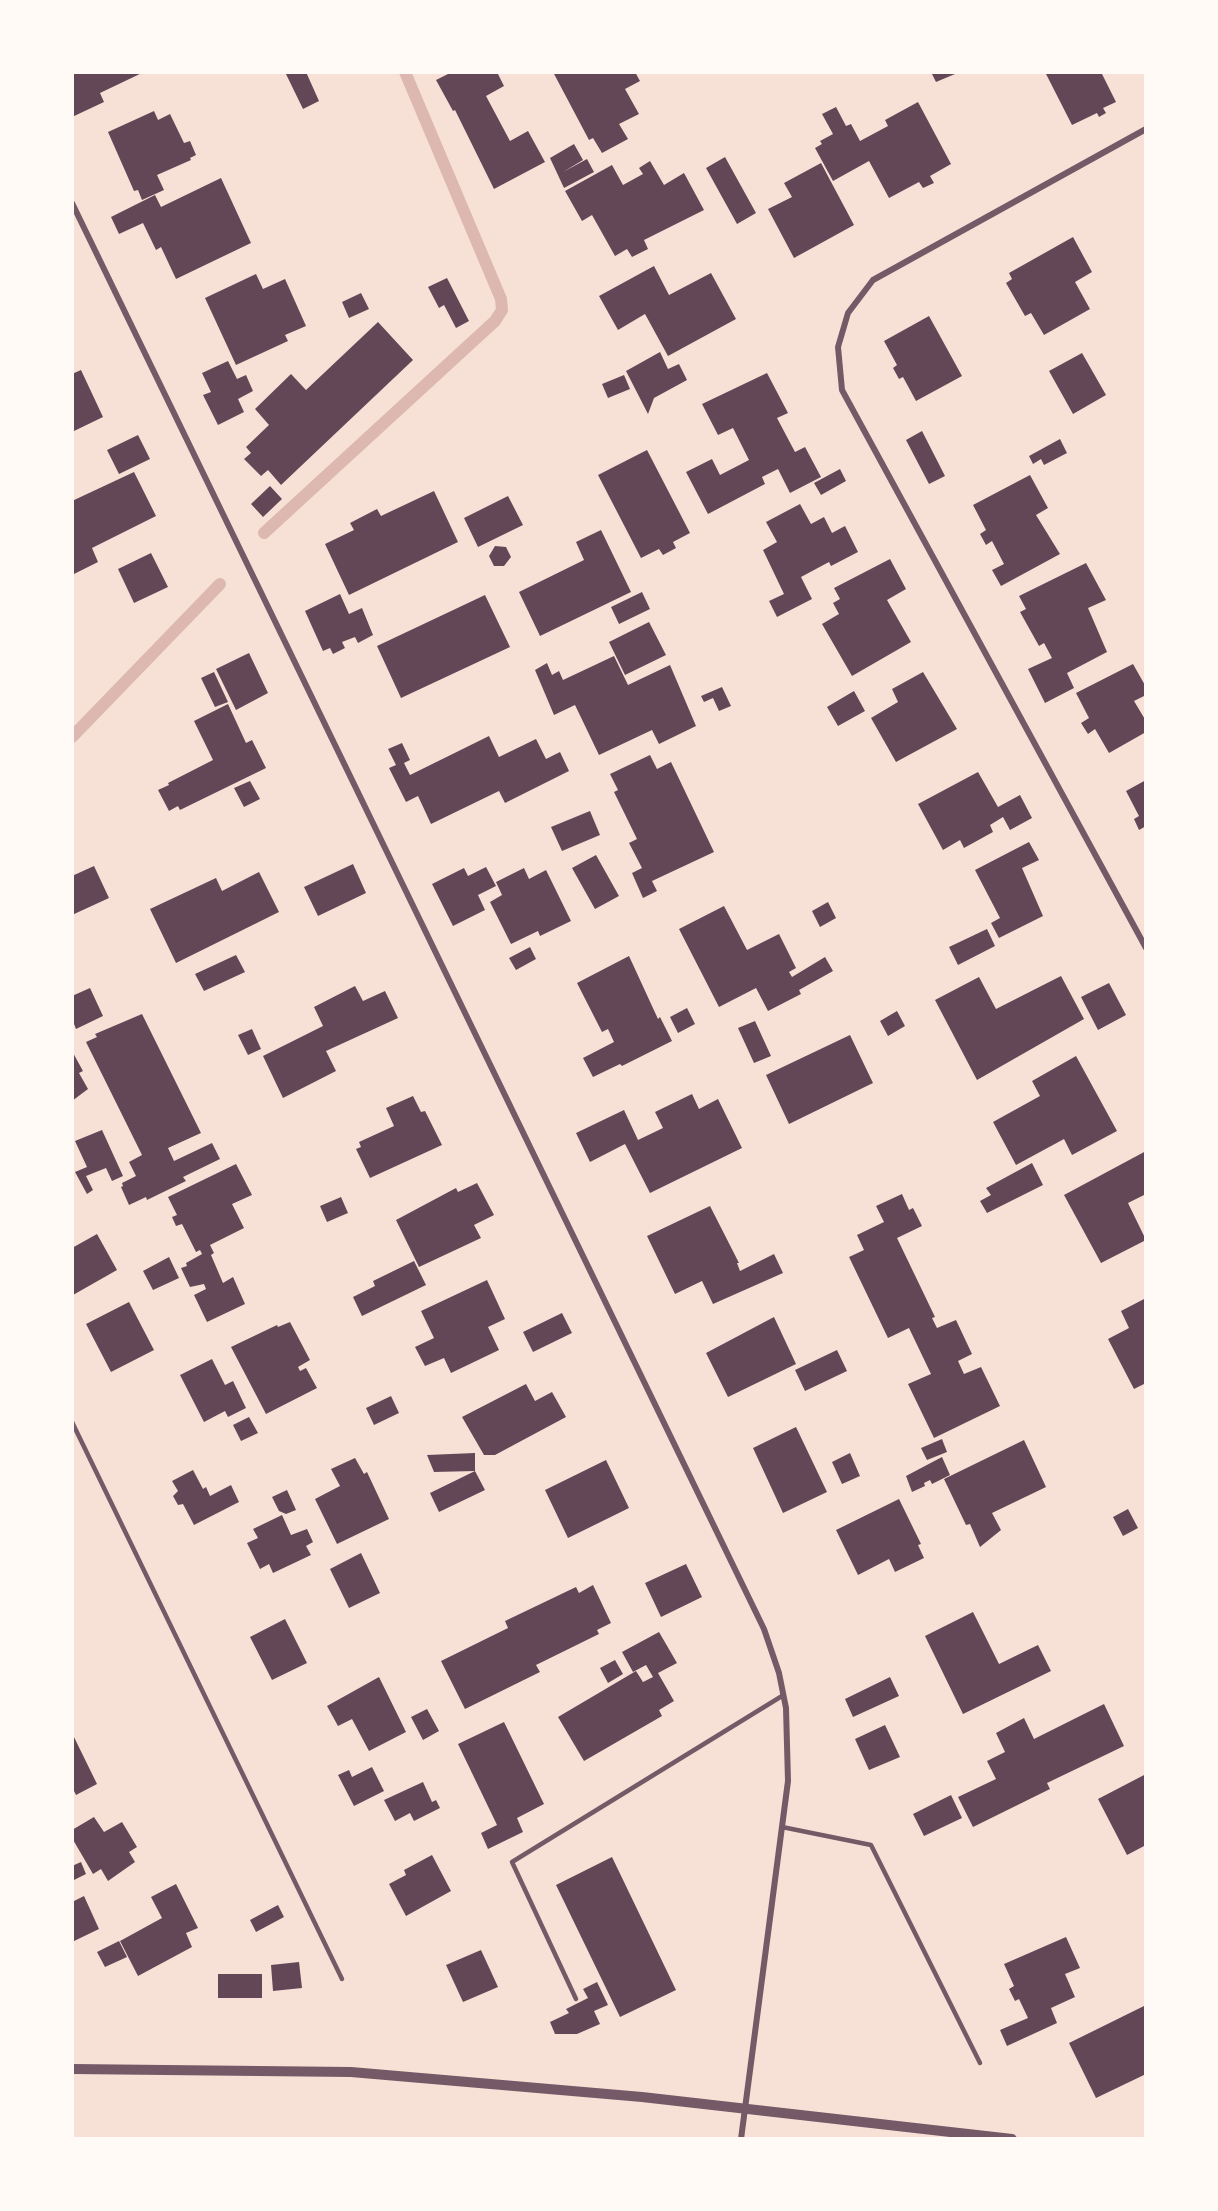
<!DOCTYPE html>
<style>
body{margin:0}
#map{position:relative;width:1218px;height:2211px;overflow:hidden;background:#f7e1d7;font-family:"Varela Round",sans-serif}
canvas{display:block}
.frame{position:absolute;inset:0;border:74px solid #fffaf5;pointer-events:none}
</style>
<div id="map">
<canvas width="1218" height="2211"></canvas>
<div class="frame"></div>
</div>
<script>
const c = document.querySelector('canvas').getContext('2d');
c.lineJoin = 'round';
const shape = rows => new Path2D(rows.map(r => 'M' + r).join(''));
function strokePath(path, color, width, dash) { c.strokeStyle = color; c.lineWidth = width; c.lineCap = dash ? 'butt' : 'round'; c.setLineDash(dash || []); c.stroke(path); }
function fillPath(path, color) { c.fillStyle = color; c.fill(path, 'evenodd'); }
strokePath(shape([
 [264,533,495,321,502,310,501,299,405,72],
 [72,737,220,584]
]), '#dcb8b0', 12);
fillPath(shape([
 [72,72,144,72,100,93,104,102,72,117],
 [285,72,306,72,319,101,303,109],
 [452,72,497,72,504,86,486,96,510,141,528,131,545,162,494,189,455,110,453,111,436,80],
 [553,72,635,72,640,81,625,89,639,114,619,124,628,139,602,153,593,138,589,140],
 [931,72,954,72,955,74,936,82],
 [1045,72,1101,72,1116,102,1103,108,1106,113,1099,117,1097,113,1072,125],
 [918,102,951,164,930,176,934,183,923,188,919,182,889,198,869,161,833,181,815,148,822,144,820,141,833,134,822,114,836,107,846,126,851,124,860,141,888,126,885,120],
 [154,111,158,120,170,114,184,143,190,141,196,155,190,158,191,160,157,175,164,190,142,200,138,190,134,191,108,132],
 [574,144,583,160,563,172,587,159,594,172,564,188,550,158],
 [725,157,756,213,737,224,706,168],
 [650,161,664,185,684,173,704,210,644,240,648,249,632,257,627,249,615,256,592,215,582,221,565,191,612,165,623,185,643,174,639,168],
 [821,163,854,225,794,258,768,209,792,197,784,183],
 [221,178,251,243,176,279,161,247,156,250,143,223,119,234,111,217,155,195,161,207],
 [1073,237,1092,272,1075,282,1090,309,1044,335,1031,313,1025,316,1006,283,1012,279,1009,273],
 [654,266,669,295,711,273,736,319,668,356,645,314,618,330,599,296],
 [256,274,263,289,285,279,306,326,285,335,288,341,236,365,205,298],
 [447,278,469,321,456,328,444,305,439,308,428,287],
 [361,293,369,309,349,318,342,302],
 [929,316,962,376,916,401,903,377,899,379,893,368,897,365,884,341],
 [378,322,413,360,281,485,268,470,261,476,244,459,251,453,246,447,269,425,255,409,291,374,306,390],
 [660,352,668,369,679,364,687,380,654,398,648,414,626,371],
 [1082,353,1106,395,1073,414,1049,371],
 [228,361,237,379,246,375,253,391,238,399,244,412,218,425,203,395,211,392,202,373],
 [81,370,103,417,72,432,72,374],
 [767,373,788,413,777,418,795,452,805,447,821,477,790,493,778,469,762,477,765,484,708,514,686,472,712,459,720,475,749,460,733,428,718,435,702,404],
 [624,375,630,389,608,398,602,384],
 [922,431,945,476,929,484,906,440],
 [138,435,150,459,119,474,107,450],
 [1060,439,1067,453,1044,465,1041,459,1033,464,1029,456],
 [647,450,690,533,673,542,676,548,663,555,659,549,641,558,598,475],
 [840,469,846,481,821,495,814,483],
 [134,472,156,516,92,548,98,562,72,575,72,501],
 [1030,475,1048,508,1036,515,1060,554,1001,586,992,570,1004,564,992,541,986,545,980,534,986,530,973,505],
 [270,486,282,499,263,517,251,504],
 [434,491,458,542,349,595,325,544,354,530,350,523,377,509,381,516],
 [508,496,523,525,478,547,464,518],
 [800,504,811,524,824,517,832,533,845,526,858,552,831,566,829,562,801,577,812,599,777,617,769,601,784,594,763,550,777,542,766,522],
 [601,530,631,592,540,636,519,592,584,560,576,542],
 [495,546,506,547,511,557,504,566,494,566,489,556],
 [151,553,168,587,134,603,118,569],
 [890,559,906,589,887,600,911,642,852,676,822,624,839,614,833,603,840,599,834,588],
 [1086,563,1106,600,1088,608,1107,652,1067,673,1074,688,1045,703,1028,669,1052,658,1044,643,1039,646,1020,612,1026,609,1019,596],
 [642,592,650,609,619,624,611,607],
 [340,594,349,614,362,608,373,635,358,643,355,637,342,642,345,648,333,654,330,648,323,651,305,611],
 [485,595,510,647,401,698,377,646],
 [649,622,666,655,625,675,609,642],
 [249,653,268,693,236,710,216,669],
 [614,656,628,685,670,665,696,726,659,744,652,730,599,755,575,705,554,715,535,670,547,663,552,675,559,671,563,680],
 [1133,664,1146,687,1146,695,1134,701,1146,721,1146,732,1109,753,1095,729,1088,734,1081,723,1089,718,1076,693],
 [214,672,228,702,215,707,201,678],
 [923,672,957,729,896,762,871,718,898,702,892,689],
 [722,687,731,706,719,711,713,698,704,702,701,696],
 [854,691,865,711,838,726,827,707],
 [228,704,246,743,252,740,266,768,180,810,178,806,169,811,158,790,169,785,168,783,213,760,194,721],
 [489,736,499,757,536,739,546,759,560,752,569,771,505,803,499,791,431,824,418,796,406,802,389,768,396,765,388,749,402,743,410,760,404,763,410,775],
 [650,755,657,769,671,762,714,852,652,881,657,891,643,898,632,873,642,868,629,843,637,839,614,792,618,790,610,774],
 [978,772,998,807,1020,795,1032,818,1010,830,1003,817,990,825,993,832,964,848,960,840,943,850,918,804],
 [1146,780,1146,826,1139,830,1134,819,1139,816,1126,791],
 [250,781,260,799,244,807,234,788],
 [590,811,600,835,562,851,551,827],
 [1029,842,1039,860,1022,868,1043,916,999,938,991,923,1000,918,975,870],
 [596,855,619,896,595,909,572,868],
 [353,864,366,893,318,916,304,887],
 [94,866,109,898,72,915,72,876],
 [486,867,496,886,478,895,485,910,453,926,432,884,464,868,468,876],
 [524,868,529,879,546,870,571,921,540,936,538,931,511,944,490,902,502,895,496,882],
 [259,872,279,912,176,963,150,909,216,878,222,891],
 [828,902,836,918,820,927,812,911],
 [724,906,747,950,779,934,796,968,789,972,792,977,825,957,833,971,799,990,801,994,768,1011,756,988,719,1007,679,929],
 [987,929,995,946,958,965,949,947],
 [530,947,536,959,516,970,509,958],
 [236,955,245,972,204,991,195,974],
 [629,956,658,1019,660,1017,672,1041,622,1066,620,1064,593,1077,583,1058,614,1042,608,1029,602,1032,577,983],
 [1061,976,1084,1019,977,1080,935,1000,979,977,996,1009],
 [1109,983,1126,1015,1098,1030,1081,997],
 [355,986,363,1001,385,991,398,1018,326,1051,336,1071,283,1098,263,1056,323,1026,314,1007],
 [90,988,103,1016,76,1029,72,1019,72,996],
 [687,1008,695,1024,678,1033,670,1017],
 [897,1011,905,1026,888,1036,880,1021],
 [142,1014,201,1133,168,1148,174,1161,212,1143,220,1159,183,1177,186,1181,147,1200,146,1197,129,1205,121,1187,123,1186,122,1183,136,1176,129,1162,142,1155,86,1042,97,1037,95,1034],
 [755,1021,771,1056,754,1063,738,1028],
 [252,1029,261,1049,248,1055,238,1035],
 [850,1035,873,1083,789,1124,766,1075],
 [72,1051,83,1071,79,1073,88,1089,72,1101],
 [1076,1056,1117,1131,1072,1155,1064,1139,1016,1165,993,1122,1040,1096,1032,1081],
 [692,1094,699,1109,718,1099,742,1148,650,1193,625,1144,590,1162,576,1133,624,1110,638,1140,663,1128,655,1112],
 [413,1096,421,1112,425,1111,442,1145,370,1178,356,1149,361,1147,359,1142,394,1126,386,1108],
 [102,1130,123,1176,112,1181,106,1168,86,1176,93,1190,87,1194,75,1172,87,1167,75,1141],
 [1146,1151,1146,1194,1128,1203,1146,1240,1101,1263,1064,1195],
 [1032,1163,1043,1185,987,1213,980,1201,991,1195,986,1188],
 [236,1164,252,1195,232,1204,244,1228,210,1245,214,1253,211,1255,223,1283,233,1277,245,1304,207,1322,194,1295,206,1289,204,1284,190,1287,181,1268,187,1266,186,1263,202,1254,200,1250,196,1252,182,1224,176,1226,172,1217,177,1215,168,1197],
 [477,1183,494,1215,474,1225,481,1238,419,1267,396,1220,456,1188,458,1192],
 [902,1194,909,1210,913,1208,922,1226,897,1238,935,1317,932,1318,937,1328,956,1320,972,1354,958,1361,964,1374,981,1367,1000,1406,934,1438,908,1384,931,1374,909,1328,888,1338,849,1257,864,1250,857,1235,884,1222,876,1206],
 [341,1197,348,1213,327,1222,320,1206],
 [710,1206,739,1263,737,1263,740,1271,774,1254,783,1273,713,1304,702,1281,675,1294,647,1236],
 [97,1234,117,1270,73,1295,72,1248],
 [169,1257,179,1278,153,1290,143,1271],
 [414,1261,426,1285,362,1316,353,1297,375,1286,373,1281],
 [487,1280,505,1319,488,1327,499,1350,451,1373,444,1358,425,1366,415,1347,434,1338,421,1311],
 [1146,1298,1146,1383,1134,1389,1108,1339,1129,1328,1121,1311],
 [129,1302,154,1350,111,1372,86,1324],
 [562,1313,572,1333,533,1352,523,1332],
 [774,1317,796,1364,728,1397,706,1353],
 [290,1322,310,1360,298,1367,300,1371,306,1368,317,1388,266,1414,231,1347,277,1325,278,1327],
 [837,1350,847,1371,805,1391,795,1370],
 [212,1359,225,1385,233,1381,246,1408,228,1417,225,1411,204,1422,180,1375],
 [526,1384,535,1401,552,1392,566,1417,495,1455,484,1455,462,1417],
 [391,1396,399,1413,374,1425,366,1408],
 [249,1417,258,1433,241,1441,233,1425],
 [796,1427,827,1492,783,1513,753,1448],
 [942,1439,947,1452,927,1460,921,1448],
 [1024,1440,1046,1487,992,1513,1001,1530,980,1547,970,1524,966,1525,944,1479],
 [475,1453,475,1471,434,1472,427,1455],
 [850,1453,860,1476,842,1484,832,1462],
 [942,1457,950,1475,932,1484,930,1480,924,1483,925,1486,912,1492,906,1476],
 [355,1458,364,1474,367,1472,389,1519,337,1544,315,1499,340,1486,331,1469],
 [606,1460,629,1508,568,1538,545,1490],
 [193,1470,203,1489,206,1487,210,1496,231,1485,239,1502,194,1525,183,1504,178,1505,173,1496,178,1491,172,1481],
 [475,1471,485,1490,439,1512,430,1493],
 [287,1490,296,1510,286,1514,279,1511,272,1497],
 [899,1499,921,1544,918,1545,924,1558,895,1572,889,1559,858,1575,836,1530],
 [1128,1509,1138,1528,1123,1536,1113,1517],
 [282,1515,291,1535,307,1529,313,1542,306,1546,311,1555,273,1573,269,1564,260,1569,247,1543,258,1538,253,1529],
 [361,1553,380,1593,349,1608,330,1569],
 [686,1564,702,1597,661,1617,645,1583],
 [593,1585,611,1623,597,1630,599,1634,536,1665,540,1672,465,1709,441,1661,508,1628,505,1621,576,1587,579,1593],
 [973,1612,999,1664,1038,1645,1051,1671,963,1714,925,1636],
 [285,1619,307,1663,272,1680,250,1637],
 [659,1632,677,1663,658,1673,674,1701,659,1710,662,1716,584,1761,558,1717,636,1671,643,1682,653,1677,646,1665,633,1672,622,1652],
 [615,1660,623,1674,608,1683,600,1668],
 [379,1677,406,1732,369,1751,352,1719,338,1726,327,1706],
 [890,1677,899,1696,853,1717,845,1699],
 [1104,1704,1124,1746,1047,1783,1050,1789,973,1827,958,1797,996,1779,987,1761,1005,1752,996,1733,1024,1718,1034,1739],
 [427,1709,439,1731,423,1740,411,1717],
 [504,1722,544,1804,517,1818,523,1832,488,1849,481,1833,497,1825,458,1744],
 [885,1725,900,1757,869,1770,855,1739],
 [72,1733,97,1784,76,1795,74,1791,72,1792],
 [372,1767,384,1791,354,1806,338,1775,349,1770,352,1777],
 [1146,1774,1146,1845,1127,1855,1098,1799],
 [423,1782,432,1802,436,1800,440,1808,414,1821,410,1813,395,1821,384,1800],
 [951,1795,962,1818,924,1836,913,1814],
 [94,1817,104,1832,122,1822,137,1847,129,1852,135,1862,108,1881,101,1869,93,1874,72,1838,72,1830],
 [432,1855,451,1891,406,1916,389,1884,406,1875,404,1870],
 [612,1857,676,1990,620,2017,556,1885],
 [81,1862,86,1874,72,1881,72,1866],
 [176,1884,198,1928,186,1933,192,1947,138,1976,120,1941,162,1918,151,1897],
 [84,1896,99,1929,72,1942,72,1902],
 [278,1905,284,1917,256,1932,250,1920],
 [1066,1937,1080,1968,1065,1974,1075,1997,1051,2008,1057,2023,1007,2046,1000,2030,1028,2018,1019,1999,1015,2001,1009,1989,1014,1986,1004,1964],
 [119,1941,127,1957,105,1967,97,1952],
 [481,1950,498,1987,463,2002,446,1965],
 [299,1962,302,1988,273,1991,271,1965],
 [218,1974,262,1974,262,1998,218,1998],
 [597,1982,608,2005,594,2011,600,2024,577,2034,555,2034,550,2022,569,2013,566,2009,588,1998,583,1989],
 [1146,2005,1146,2074,1096,2098,1069,2043]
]), '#644757');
strokePath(shape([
 [72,1422,342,1979],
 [782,1827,871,1845,980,2063],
 [576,1999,512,1862,782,1696]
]), '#755966', 4.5);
strokePath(shape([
 [1146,129,873,280,848,313,838,347,842,390,1146,948],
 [72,203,764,1629,779,1673,786,1708,788,1781,741,2139]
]), '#755966', 6);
strokePath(shape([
 [72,2069,351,2072,642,2097,1012,2139]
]), '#755966', 10);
</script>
